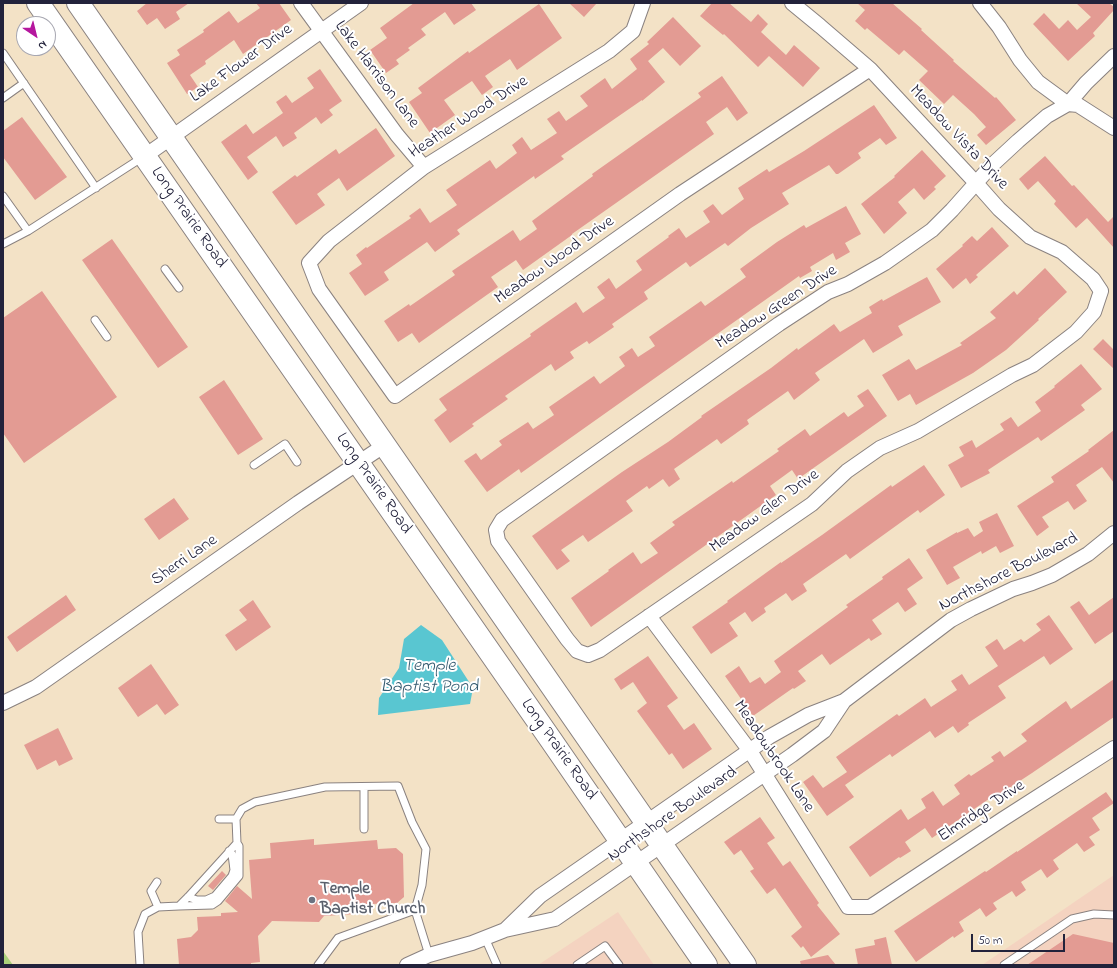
<!DOCTYPE html>
<style>
body{margin:0}
#map{position:relative;width:1117px;height:968px;overflow:hidden;background:#f3e2c6;font-family:"Indie Flower",sans-serif}
canvas{display:block}
.frame{position:absolute;inset:0;border:4px solid #22223b;pointer-events:none}
.north{position:absolute;left:16px;top:16px;width:40px;height:40px;box-sizing:border-box;background:#fff;border:1px solid #a7a7b1;border-radius:50%;rotate:145deg;font-size:11px;font-weight:700;line-height:16px;text-align:center;color:#22223b}
.north::after{content:'';display:block;margin:auto;width:14px;height:18px;background:#b5179e;clip-path:polygon(50% 0,100% 100%,50% 72%,0 100%)}
.scale{position:absolute;left:971px;top:934px;width:94px;height:18px;box-sizing:border-box;border:2px solid #22223b;border-top:0;padding-left:5px;font-size:12px;line-height:14px;white-space:nowrap;color:#22223b;-webkit-text-stroke:3px #fff;paint-order:stroke}
</style>
<div id="map">
<canvas width="1117" height="968"></canvas>
<div class="frame"></div>
<div class="north">N</div>
<div class="scale">50 m</div>
</div>
<script>
const c = document.querySelector('canvas').getContext('2d');
c.lineJoin = 'round';
function fillPath(path, color) { c.fillStyle = color; c.fill(path, 'evenodd'); }
const shape = rows => new Path2D(rows.map(r => 'M' + r).join(''));
function strokePath(path, color, width, dash) { c.strokeStyle = color; c.lineWidth = width; c.lineCap = dash ? 'butt' : 'round'; c.setLineDash(dash || []); c.stroke(path); }
function drawText(font, color, halo, rows, align = 'center') {
  c.font = font + ' "Indie Flower",sans-serif'; c.lineWidth = 4; c.setLineDash([]); c.textBaseline = 'middle'; c.strokeStyle = halo; c.fillStyle = color; for (const [text, x, y, turn = 0] of rows) {
    c.save(); c.translate(x, y); c.rotate((+turn || 0) * Math.PI / 180); c.textAlign = isNaN(turn) ? turn : align; if (halo) c.strokeText(text, 0, 0); c.fillText(text, 0, 0); c.restore();
  }
}
fillPath(shape([
 [1114,875,1114,965,982,965],
 [618,912,654,965,538,965]
]), '#f4d3c0');
fillPath(shape([
 [3,951,13,965,3,965]
]), '#abd17b');
fillPath(shape([
 [421,625,442,640,473,688,470,704,378,715,379,698,399,668,404,639]
]), '#59c6d1');
fillPath(shape([
 [147,3,189,3,176,12,180,19,165,29,157,18,147,25,137,11],
 [256,3,279,3,291,20,243,54,234,40,205,61,206,64,190,75,198,87,187,94,167,63,180,55,177,50,204,32,203,30,229,11,238,23,260,8],
 [414,3,471,3,476,10,454,25,445,12,421,29,426,35,408,48,410,50,396,60,399,64,386,73,370,50,387,38,380,28],
 [569,3,597,3,584,17],
 [712,3,729,3,751,22,758,14,768,24,761,32,786,55,794,45,820,68,803,87,769,56,758,67,724,34,723,35,700,16],
 [857,3,892,3,922,29,921,30,954,60,953,61,995,98,996,97,1016,120,986,145,977,135,986,127,974,114,953,95,944,104,919,80,928,71,904,50,899,55,867,28,865,30,855,21,865,10],
 [1076,3,1109,3,1114,7,1114,10,1093,33,1095,36,1068,61,1033,24,1044,13,1059,29,1068,20,1077,30,1091,17],
 [539,4,562,38,517,70,510,59,485,76,493,87,482,95,472,81,444,100,455,115,430,133,409,102,422,93,418,88,468,51,469,53],
 [673,17,701,46,680,66,663,48,648,61,665,82,642,101,642,100,561,156,564,159,535,179,534,176,457,230,460,234,435,252,427,242,384,272,389,280,365,296,349,273,362,264,356,255,366,247,367,248,411,218,409,216,420,208,430,223,457,205,446,190,490,160,496,169,517,153,512,145,522,137,531,150,557,133,547,119,559,111,566,121,588,106,580,96,605,78,612,89,637,69,630,59,649,44,647,42],
 [320,69,342,101,329,110,333,115,321,124,316,117,294,133,297,138,283,147,276,136,247,157,258,172,248,180,221,142,246,124,253,134,283,113,276,102,286,95,292,103,314,88,307,78],
 [722,76,748,113,737,121,727,107,706,122,714,134,572,234,572,235,523,270,516,260,491,277,498,287,419,343,412,333,398,342,384,321,409,304,410,306,455,275,452,271,513,230,520,241,537,229,532,221,593,176,592,174,701,97,698,93],
 [874,105,897,138,886,145,880,138,858,153,861,158,838,174,836,174,829,165,782,193,789,204,751,228,728,246,725,243,690,267,686,262,644,292,648,299,612,324,614,327,589,344,587,341,570,352,574,358,555,371,551,364,505,396,508,399,472,424,474,426,450,443,434,420,447,410,439,399,531,336,530,334,576,302,583,313,605,298,597,287,609,278,616,289,642,270,636,261,669,237,668,236,679,228,686,238,710,222,703,211,713,204,722,215,744,199,738,188,767,169,769,172,804,151],
 [22,117,67,177,35,200,3,157,3,131],
 [376,128,395,156,347,191,339,178,317,194,325,205,296,225,272,192,295,175,297,177,336,149,339,154],
 [922,150,946,176,934,187,936,189,924,200,914,188,898,202,907,213,884,234,861,204,895,177,894,176],
 [1045,156,1072,186,1074,185,1108,222,1114,216,1114,248,1087,218,1076,228,1054,204,1056,201,1038,181,1028,190,1019,179],
 [846,206,861,234,845,243,850,252,836,260,833,253,810,267,812,271,800,278,799,276,521,473,519,469,487,492,464,461,476,453,481,460,502,445,499,441,528,422,533,429,554,415,549,407,594,376,600,384,625,366,619,357,632,348,638,357,655,346,649,337,701,301,705,306,746,277,740,269,777,242,804,225,806,228],
 [992,227,1009,246,976,275,978,277,970,284,966,278,953,289,936,269,963,246,962,245,972,236,977,241],
 [112,239,188,347,158,368,82,260],
 [1045,268,1067,292,1038,319,1039,320,1006,350,973,373,916,405,910,394,898,401,882,375,909,359,916,370,962,345,960,343,996,318,990,312,1014,291,1017,295],
 [927,277,941,302,898,326,903,335,873,353,864,339,815,373,820,380,794,400,788,391,747,420,749,424,721,444,717,439,674,469,680,479,669,487,663,479,649,489,647,486,626,501,633,511,588,542,583,535,561,550,570,561,557,570,532,536,622,472,668,442,702,417,701,416,771,368,797,348,798,350,834,324,840,332,872,313,869,307,882,299,883,301],
 [42,291,117,397,24,463,3,433,3,318],
 [1103,339,1114,350,1114,369,1093,349],
 [1081,364,1102,389,1081,405,1085,410,1041,441,1038,437,988,470,990,473,961,488,948,465,964,456,959,447,972,440,976,448,1004,430,1000,424,1011,417,1018,427,1041,411,1035,402,1055,387,1054,386],
 [224,380,263,439,238,455,199,397],
 [868,389,887,416,798,479,792,470,770,486,776,495,591,627,571,598,609,571,608,570,633,552,641,564,658,553,650,543,675,525,672,522,732,481,733,483,779,451,777,449,805,429,810,436,844,412,848,417,864,406,857,396],
 [1114,430,1114,483,1102,467,1076,485,1087,501,1074,510,1068,501,1042,517,1049,527,1037,536,1017,506,1054,482,1051,477,1089,451,1088,450],
 [924,465,945,495,920,513,918,510,850,559,846,554,803,584,807,591,792,601,786,593,764,608,766,612,752,622,745,612,729,623,738,636,711,654,692,627,728,602,727,601,781,562,781,563,822,535,891,485,892,487],
 [174,498,189,519,159,540,144,519],
 [997,513,1014,546,1000,553,996,546,982,554,981,551,953,567,960,578,947,585,926,550,957,532,957,533,968,528,974,537,983,531,979,522],
 [909,558,923,578,907,589,917,604,905,612,898,602,872,620,882,634,871,641,869,638,830,665,822,654,798,671,806,681,794,689,793,688,753,716,725,676,739,666,750,683,760,677,765,684,781,672,774,661,848,607,846,605,883,579,882,577],
 [66,595,76,610,17,652,7,637],
 [1114,597,1114,631,1095,644,1070,607,1079,601,1089,615],
 [253,600,271,627,236,651,225,635,247,620,239,610],
 [1049,615,1073,649,1050,665,1044,656,998,686,1006,698,968,723,969,725,958,733,953,726,935,738,930,731,892,757,890,754,845,785,854,797,827,816,803,782,813,775,823,788,847,772,836,757,897,714,899,716,925,698,931,707,957,690,951,681,962,674,969,685,998,666,985,647,997,639,1004,650,1021,639,1024,642,1041,630,1036,624],
 [648,656,678,698,667,706,684,730,694,723,712,749,683,769,672,753,669,755,637,711,647,703,633,682,621,690,614,679],
 [151,664,179,705,165,715,157,704,138,717,118,688],
 [1114,679,1114,717,1032,773,997,796,996,794,932,838,925,828,905,842,911,851,900,858,899,857,870,877,849,847,901,809,908,820,926,808,921,799,933,791,943,806,960,794,954,785,969,774,971,776,994,761,991,757,1000,751,1004,757,1027,741,1021,734,1040,720,1066,701,1071,709],
 [58,728,73,759,59,766,56,760,37,770,24,745],
 [1106,792,1114,803,1092,818,1100,830,1089,837,1095,845,1084,852,1077,843,1053,860,1059,869,1047,878,1041,869,1021,882,1026,890,1016,897,1012,891,993,903,997,909,986,917,980,908,959,922,964,931,954,938,953,936,916,962,894,931,985,871,986,872,1017,851,1017,852],
 [760,817,775,838,767,843,783,866,790,861,819,903,817,905,840,934,811,957,803,946,801,948,791,936,802,927,775,888,767,894,750,871,754,869,741,850,734,855,724,842],
 [314,839,314,845,377,840,378,849,396,848,403,854,404,897,397,903,371,904,372,913,324,916,319,922,272,921,258,936,260,962,251,963,251,965,179,965,177,939,191,937,198,930,197,917,221,916,221,913,238,912,225,901,237,886,252,899,249,860,271,858,270,843],
 [222,871,226,875,213,890,208,886],
 [1073,934,1114,943,1114,965,1027,965],
 [886,937,892,965,858,965,855,949,875,945,874,940],
 [828,955,836,965,801,965,800,961]
]), '#e39b93');
const service = shape([
 [3,53,96,188],
 [3,98,24,83],
 [3,196,28,231],
 [3,244,28,231,143,157],
 [165,269,179,288],
 [95,320,107,337],
 [254,465,285,444,297,462],
 [364,787,364,829],
 [219,819,236,819],
 [157,882,151,891,158,907],
 [188,897,197,900,206,900,215,896,232,876,234,870,232,854,229,851],
 [179,906,212,905,218,901,239,876,239,846,237,843],
 [485,938,497,965],
 [140,965,138,932,145,914,158,907,179,906,188,897,237,843,236,819,242,809,255,802,325,787,398,786,412,822,426,849,422,885,415,910],
 [318,965,338,938,415,910,429,955],
 [577,965,605,946,619,965],
 [1004,965,1072,919,1094,914,1114,915]
]);
const minor = shape([
 [301,3,397,135,424,167],
 [643,3,633,31,609,51,424,167,329,241,309,263,319,289,395,396,680,194,870,69],
 [792,3,820,26,870,69,976,183,999,209,1030,237,1062,252,1093,279,1101,291,1094,312,1076,332,1033,365,1012,375,918,431,880,448,847,471,812,504,600,650,588,655,577,651,567,639,498,541,496,530,502,520,779,324,828,292,848,284,885,263,932,230,952,210,976,183,991,166,1018,141,1047,116,1068,104,1086,83,1114,56],
 [980,3,999,27,1020,60,1038,82,1068,104,1078,105,1114,128],
 [145,156,361,3],
 [649,616,750,751,848,907,870,907,1003,819,1114,748],
 [3,703,36,687,298,503,385,445],
 [505,930,540,896,769,737,808,715,844,701,951,620,971,609,1013,589,1032,583,1052,575,1088,554,1114,533],
 [407,965,429,955,472,943,505,930,555,919,792,755,824,731,844,701]
]);
const primary = shape([
 [38,3,551,740,706,965],
 [78,3,745,965]
]);
strokePath(service, '#8a8280', 9);
strokePath(minor, '#8a8280', 16);
strokePath(primary, '#8a8280', 24);
strokePath(service, '#fff', 7);
strokePath(minor, '#fff', 14);
strokePath(primary, '#fff', 22);
for (const [x, y, r, color] of [
 [312,900,4,"#6b7280"]
]) { const dot = new Path2D(); dot.arc(x, y, r, 0, 2 * Math.PI); c.fillStyle = color; c.fill(dot); strokePath(dot, '#fff', 1.5); }
drawText('17px', '#22223b', '#fff', [
 ["Lake Flower Drive",242,64,-36],
 ["Lake Harrison Lane",376,75,53],
 ["Heather Wood Drive",469,118,-33],
 ["Meadow Vista Drive",958,138,47],
 ["Long Prairie Road",188,218,55],
 ["Meadow Wood Drive",555,261,-35],
 ["Meadow Green Drive",777,308,-33],
 ["Long Prairie Road",373,484,55],
 ["Meadow Glen Drive",765,512,-36],
 ["Sherri Lane",185,561,-35],
 ["Northshore Boulevard",1009,573,-27],
 ["Long Prairie Road",558,750,55],
 ["Meadowbrook Lane",773,757,56],
 ["Elmridge Drive",982,812,-33],
 ["Northshore Boulevard",673,815,-35]
]);
drawText('bold 17px', '#5b616d', '#fff', [
 ["Temple",320,890],
 ["Baptist Church",320,910]
], 'left');
drawText('italic 18px', '#355b70', '#fff', [
 ["Temple",429,667],
 ["Baptist Pond",429,688]
]);
</script>
